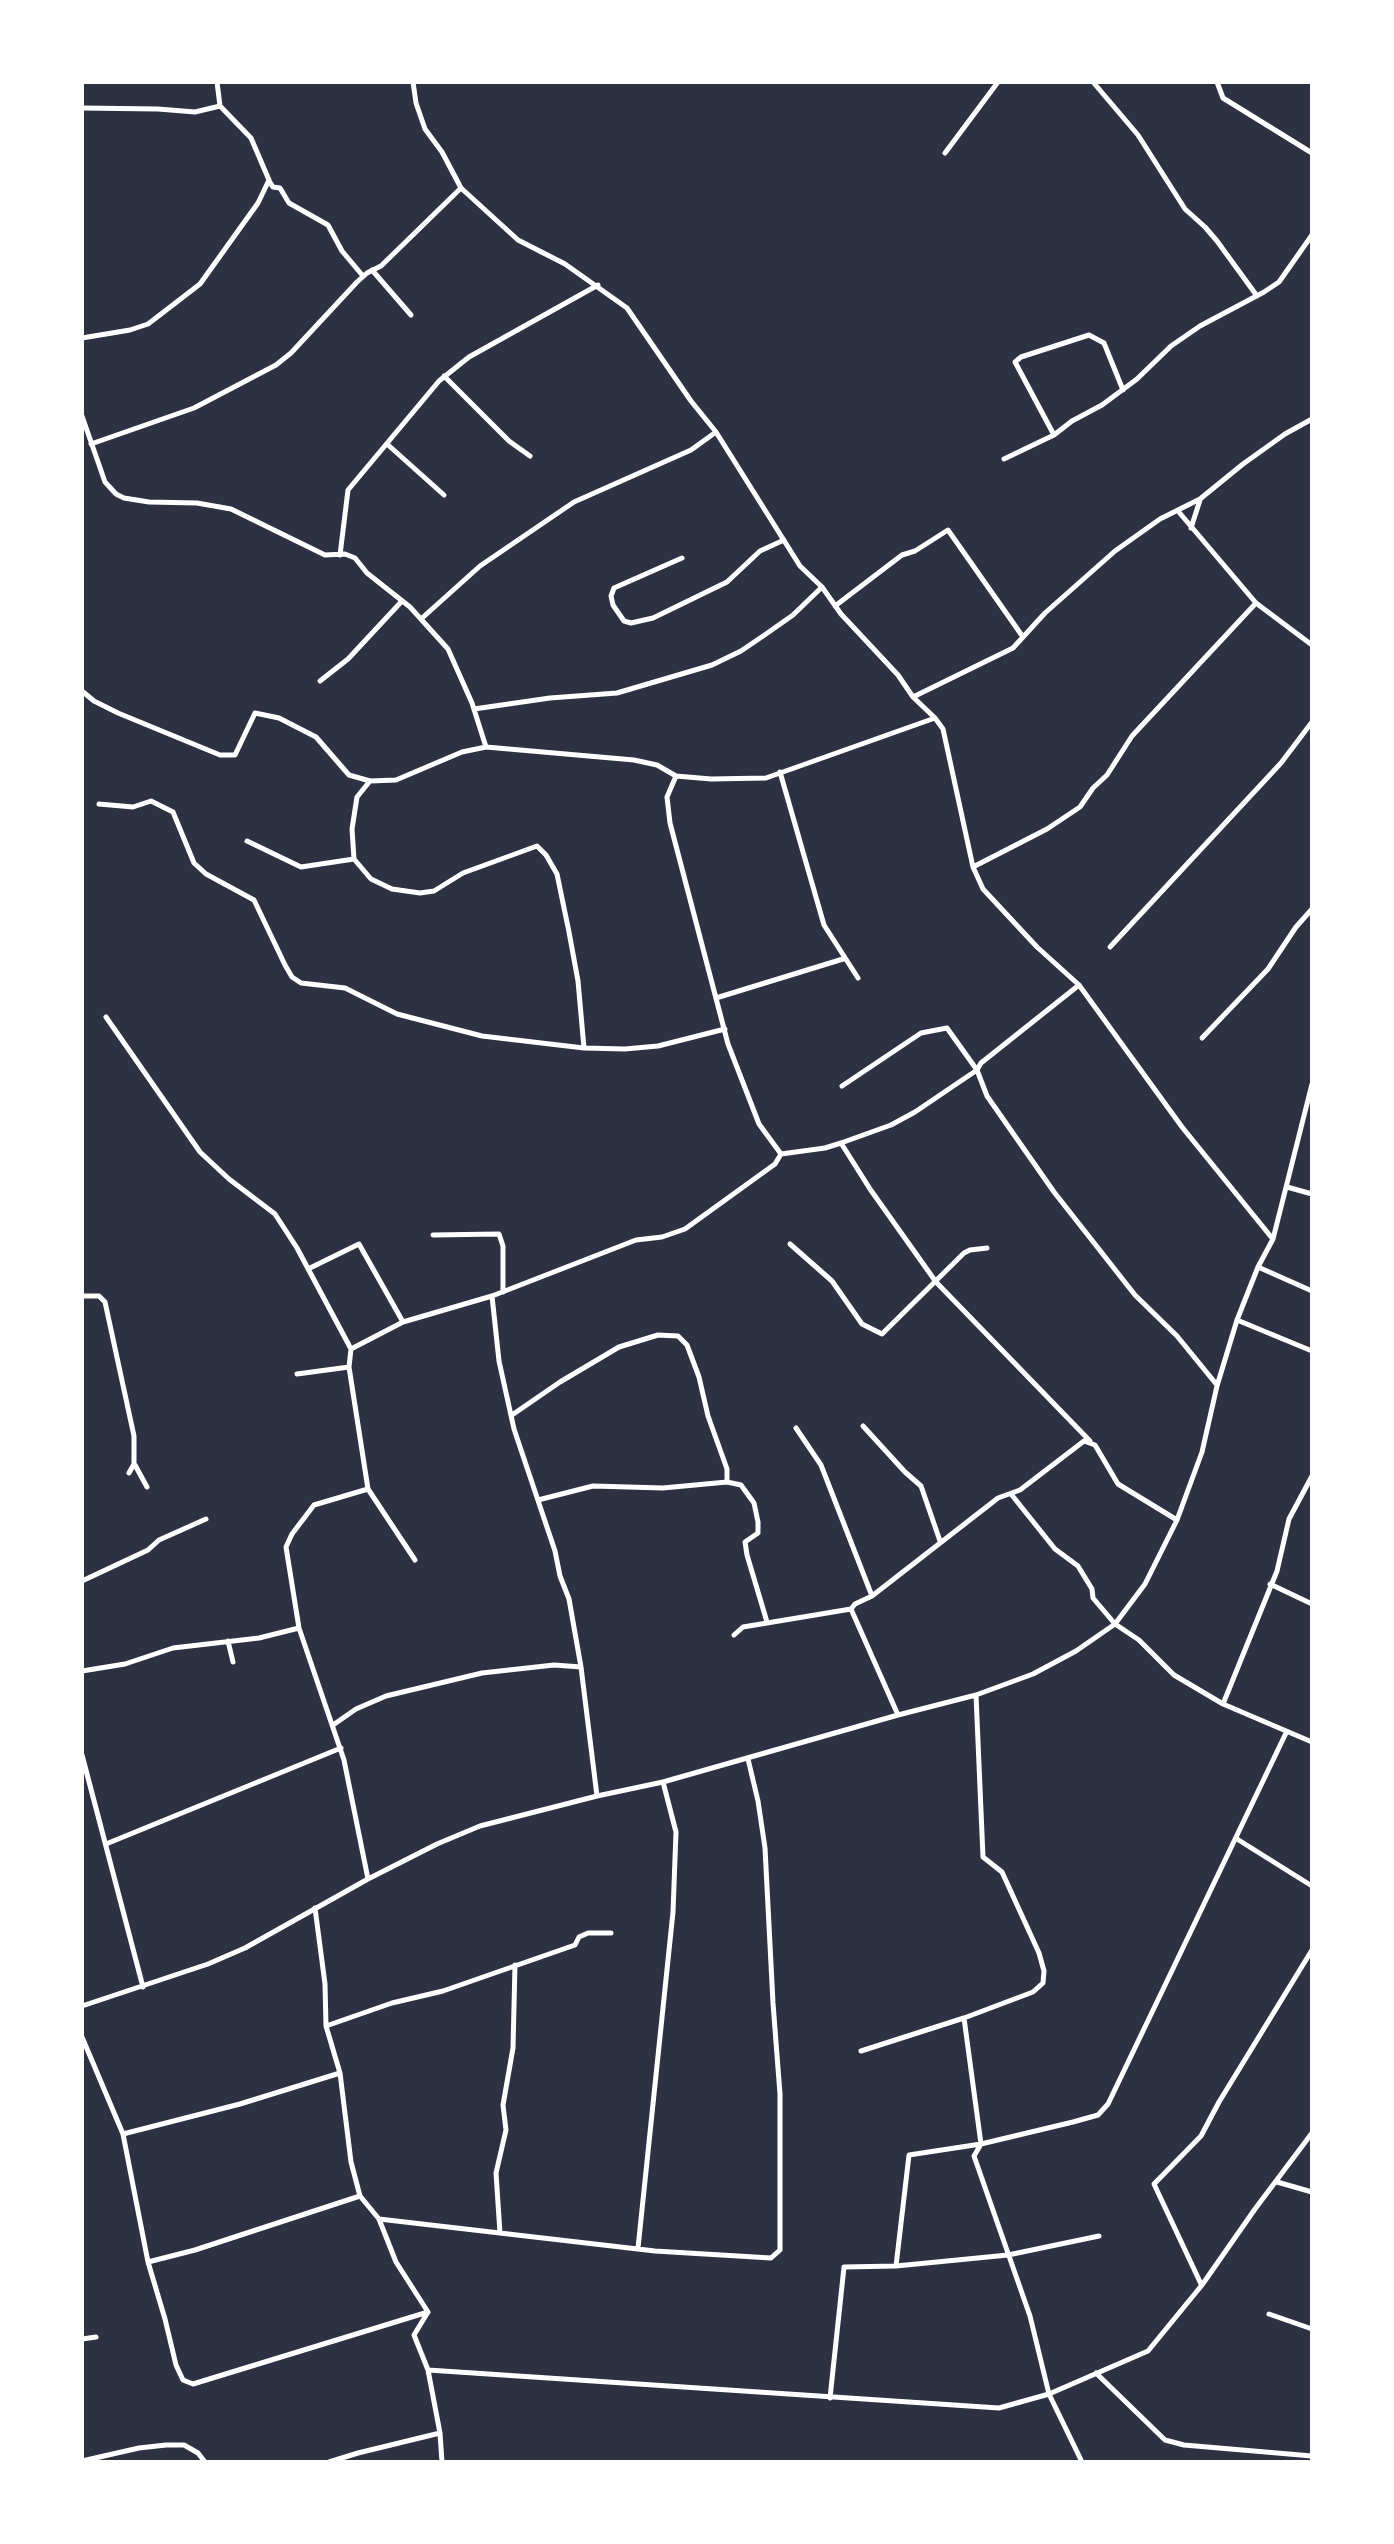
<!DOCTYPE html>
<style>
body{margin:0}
#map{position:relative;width:1394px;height:2544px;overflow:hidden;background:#2d3142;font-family:Poppins,sans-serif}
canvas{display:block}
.frame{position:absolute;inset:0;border:84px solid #fff;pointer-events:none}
</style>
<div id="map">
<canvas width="1394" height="2544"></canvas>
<div class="frame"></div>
</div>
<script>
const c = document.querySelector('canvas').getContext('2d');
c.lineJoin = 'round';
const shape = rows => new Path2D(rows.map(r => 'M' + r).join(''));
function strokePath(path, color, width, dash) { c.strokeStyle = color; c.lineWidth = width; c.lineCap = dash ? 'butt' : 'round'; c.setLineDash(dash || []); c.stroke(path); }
strokePath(shape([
 [413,82,416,103,425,129,442,152,461,188,518,240,565,264,627,308,691,401,716,432,800,566,822,587,841,614,898,675,913,697,935,718,943,729,973,867,983,889,1037,947,1079,985,1182,1127,1272,1238],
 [1093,82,1138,135,1185,209,1205,227,1217,241,1257,296],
 [1217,82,1223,98,1312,153],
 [82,108,158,109,195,112,220,106],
 [945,153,998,82],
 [269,181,273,187,280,188,289,203,328,225,342,251,363,276],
 [372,270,411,315],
 [82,338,130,330,148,324,165,311,200,284,258,203,269,180,251,138,220,106,217,82],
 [444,376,509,441,530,456],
 [82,416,105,482,116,494,124,498,149,502,197,503,231,509,325,555,345,554,355,558,367,573,410,607,448,649,472,703,486,747],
 [1054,435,1015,362,1021,357,1089,335,1104,343,1123,390],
 [91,444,194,408,276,365,291,353,357,282,367,273,381,266,461,188],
 [387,444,444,495],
 [1004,459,1054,435,1072,421,1102,405,1137,379,1171,346,1200,326,1264,292,1279,282,1312,235],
 [1178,511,1256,603,1312,645],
 [1191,528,1200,500],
 [340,555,348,490,439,381,469,357,598,285],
 [682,558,614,588,611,596,613,605,624,621,631,623,653,618,727,582,760,551,784,540],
 [835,606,902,555,915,551,948,530,1023,637],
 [421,619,480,566,574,502,691,450,716,432],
 [320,681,348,659,402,601],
 [82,691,94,701,118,713,220,755,235,755,255,713,279,718,316,737,349,775,370,781,396,780,462,752,486,747,634,760,657,765,676,776,711,779,766,778,935,718],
 [913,697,1013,648,1045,613,1115,551,1160,519,1200,499,1243,464,1285,434,1312,419],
 [474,709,550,698,617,693,712,665,741,651,766,634,793,615,822,587],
 [780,772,824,925,858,978],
 [370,781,357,797,352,829,354,859,371,879,392,889,420,893,434,891,463,873,537,846,546,855,557,874,569,932,578,981,584,1048],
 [99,804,133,807,151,801,173,812,194,863,206,874,254,900,285,965,292,977,301,983,345,988,397,1014,482,1036,584,1048,625,1049,658,1046,725,1029],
 [247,841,301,867,354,859],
 [973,867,1047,829,1080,807,1093,788,1107,775,1132,736,1256,603],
 [1110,947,1281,763,1312,722],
 [716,998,843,959],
 [106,1017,200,1152,229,1179,275,1214,297,1248,351,1349,349,1367,368,1489,415,1560],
 [1202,1038,1268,969,1296,927,1312,909],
 [842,1086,921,1033,947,1028,977,1070,987,1096,1054,1192,1135,1295,1177,1336,1217,1385],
 [841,1143,870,1189,936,1282,1090,1441],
 [781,1154,825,1148,841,1143,891,1125,915,1112,977,1070,981,1063,1079,985],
 [1287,1187,1312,1194],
 [433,1235,499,1234,503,1246,503,1292],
 [790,1244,832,1281,862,1324,882,1334,964,1253,970,1250,987,1248],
 [1258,1267,1312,1291],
 [308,1269,359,1244,403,1322],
 [82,1296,99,1296,105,1302,134,1436,134,1464,129,1473],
 [1237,1320,1312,1351],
 [351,1349,403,1322,492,1296,636,1240,662,1237,685,1229,775,1164,781,1154,759,1124,728,1044,670,823,667,797,676,776],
 [297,1374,349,1367],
 [512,1415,560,1382,619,1347,658,1335,678,1336,687,1345,699,1377,708,1416,727,1469,727,1481],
 [863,1426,905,1472,921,1486,940,1541],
 [796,1428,821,1465,872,1596],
 [135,1465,147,1487],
 [368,1489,314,1505,292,1534,286,1547,299,1628,344,1760,368,1879],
 [1011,1494,1055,1549,1078,1566,1092,1589,1093,1598,1115,1624,1139,1640,1174,1675,1223,1704,1312,1742],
 [538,1500,593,1486,663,1488,727,1482,741,1485,754,1503,758,1522,758,1533,745,1542,747,1555,767,1622],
 [82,1581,148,1550,159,1540,206,1519],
 [1270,1584,1312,1604],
 [851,1609,898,1715],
 [734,1635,743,1627,851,1609,855,1604,872,1596,998,1498,1020,1490,1084,1441,1095,1445,1118,1484,1177,1520],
 [228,1641,233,1662],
 [581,1667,597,1796],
 [82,1671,125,1664,173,1648,259,1638,299,1628],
 [1223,1704,1277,1571,1289,1519,1312,1476],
 [333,1725,356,1709,386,1696,482,1673,554,1665,581,1667,569,1599,560,1576,555,1551,514,1429,499,1361,492,1296],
 [82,1755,143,1987],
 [1237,1839,1312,1886],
 [106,1844,341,1748],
 [315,1908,325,1984,326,2026,340,2073,351,2162,360,2196,379,2219,396,2262,428,2312,414,2335,428,2370,440,2433,442,2462],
 [82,2006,208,1964,245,1948,368,1879,437,1844,480,1826,597,1796,663,1782,898,1715,976,1695,1033,1674,1076,1651,1115,1624,1145,1584,1177,1520,1202,1452,1217,1386,1237,1320,1258,1267,1273,1239,1312,1084],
 [964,2018,981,2144,974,2156,1030,2316,1049,2394,1082,2462],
 [326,2026,392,2003,443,1991,552,1953,575,1945,579,1937,588,1933,611,1933],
 [82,2037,123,2134,148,2262,165,2319,176,2365,183,2380,193,2384,428,2312],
 [861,2051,964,2018,1033,1992,1043,1983,1044,1971,1039,1953,1002,1872,983,1857,976,1695],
 [123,2134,240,2104,340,2073],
 [1277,2182,1312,2192],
 [379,2219,655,2251,771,2258,780,2250,780,2094,773,2003,765,1848,758,1801,748,1759],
 [500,2233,496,2173,506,2130,503,2105,513,2048,515,1965],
 [638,2248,673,1912,676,1832,663,1782],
 [148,2262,195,2250,360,2196],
 [896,2266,909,2155,981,2144,1073,2122,1098,2115,1108,2104,1286,1733],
 [1201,2284,1154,2184,1201,2136,1219,2102,1312,1950],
 [1269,2314,1312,2329],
 [82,2339,96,2337],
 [428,2370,999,2408,1049,2394,1148,2351,1202,2285,1255,2209,1312,2133],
 [1096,2373,1165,2440,1184,2445,1312,2456],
 [830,2398,844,2267,896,2266,1008,2255,1099,2236],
 [82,2461,139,2448,166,2445,184,2445,198,2453,205,2462],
 [329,2462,358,2453,440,2433]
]), '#fff', 5);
</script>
